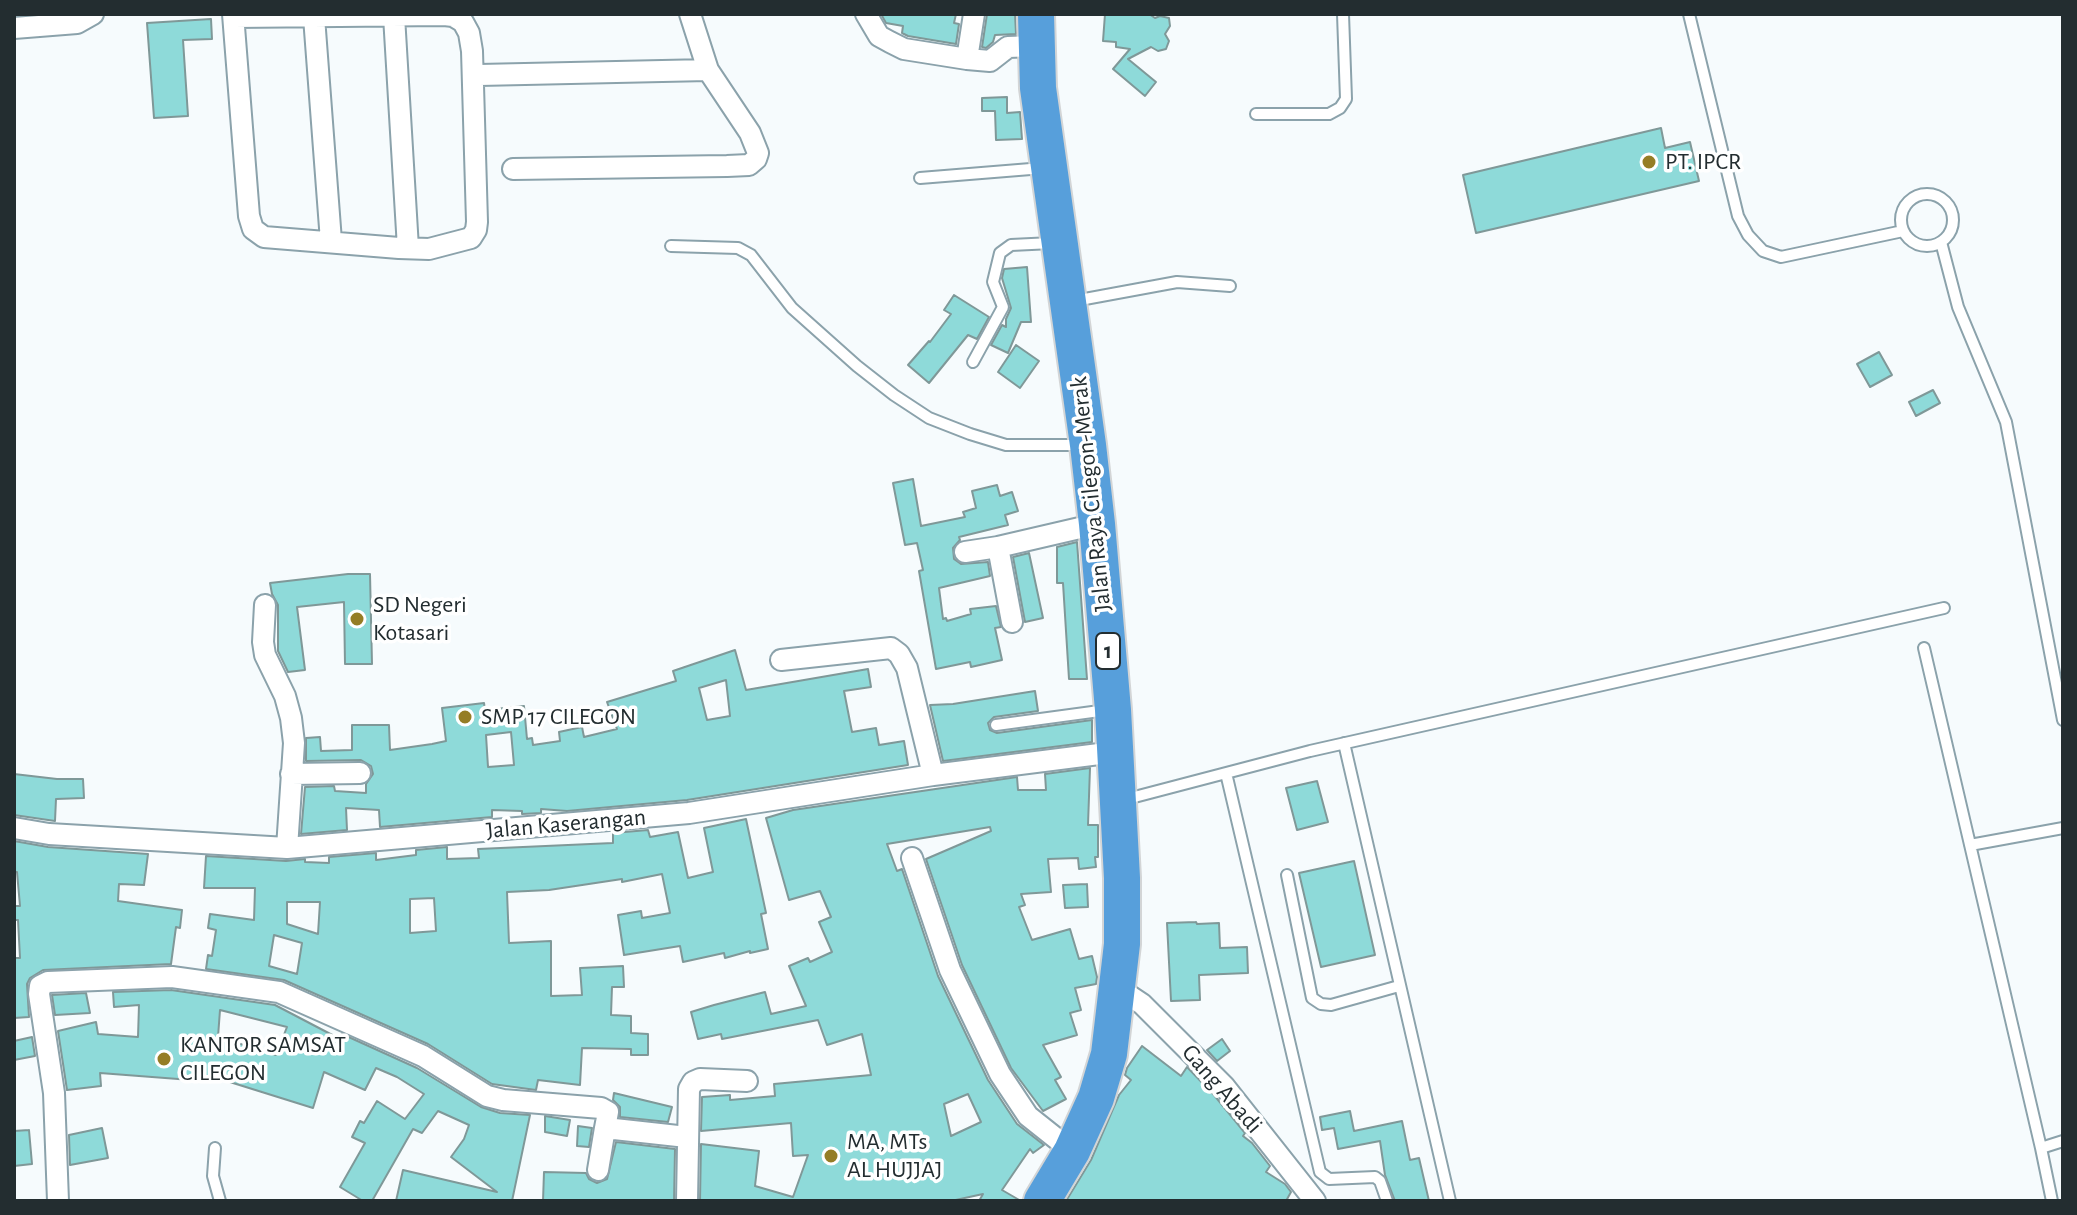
<!DOCTYPE html>
<style>
body{margin:0}
#map{position:relative;width:2077px;height:1215px;overflow:hidden;background:#f6fbfd;font-family:"Alegreya Sans",sans-serif}
canvas{display:block}
.frame{position:absolute;inset:0;border:16px solid #232d30;pointer-events:none}
</style>
<div id="map">
<canvas width="2077" height="1215"></canvas>
<div class="frame"></div>
</div>
<script>
const c = document.querySelector('canvas').getContext('2d');
c.lineJoin = 'round';
function fillPath(path, color) { c.fillStyle = color; c.fill(path, 'evenodd'); }
const shape = rows => new Path2D(rows.map(r => 'M' + r).join(''));
function strokePath(path, color, width, dash) { c.strokeStyle = color; c.lineWidth = width; c.lineCap = dash ? 'butt' : 'round'; c.setLineDash(dash || []); c.stroke(path); }
function drawText(font, color, halo, rows, align = 'center') {
  c.font = font + ' "Alegreya Sans",sans-serif'; c.lineWidth = 7; c.setLineDash([]); c.textBaseline = 'middle'; c.strokeStyle = halo; c.fillStyle = color; for (const [text, x, y, turn = 0] of rows) {
    c.save(); c.translate(x, y); c.rotate((+turn || 0) * Math.PI / 180); c.textAlign = isNaN(turn) ? turn : align; if (halo) c.strokeText(text, 0, 0); c.fillText(text, 0, 0); c.restore();
  }
}
const building = shape([
 [881,14,956,14,954,23,959,24,956,44,908,36,902,33,903,26,886,23,881,14],
 [987,14,1015,14,1016,34,995,35,993,42,986,48,982,47,987,14],
 [1105,14,1149,14,1155,18,1160,16,1169,18,1170,26,1165,34,1169,41,1166,49,1158,51,1151,47,1128,59,1156,82,1145,96,1113,69,1130,49,1116,47,1116,42,1103,41,1105,14],
 [211,19,212,39,183,40,188,116,154,118,147,23,211,19],
 [1007,97,1007,113,1020,112,1022,139,996,140,995,111,982,111,982,98,1007,97],
 [1661,128,1665,148,1690,142,1699,181,1476,233,1463,175,1661,128],
 [1027,267,1031,322,1021,322,1008,353,991,345,1002,325,1006,327,1006,319,1011,308,1002,278,1004,269,1027,267],
 [954,295,989,317,977,339,968,335,929,383,908,365,929,341,930,342,951,314,944,310,954,295],
 [1016,345,1039,361,1020,388,998,372,1016,345],
 [1879,352,1892,375,1870,387,1857,364,1879,352],
 [1933,390,1940,403,1916,416,1909,402,1933,390],
 [913,479,921,526,965,517,963,512,976,508,972,491,997,485,1000,496,1012,492,1018,511,1005,515,1008,525,959,537,960,540,953,548,954,559,961,564,988,562,990,576,939,588,943,619,946,618,947,621,971,614,970,609,996,606,1001,627,995,628,1002,660,971,667,970,662,936,669,919,571,923,570,917,543,905,545,893,483,913,479],
 [1077,542,1087,679,1069,679,1063,583,1057,583,1057,547,1077,542],
 [1029,553,1043,618,1025,622,1013,557,1029,553],
 [348,574,370,574,372,664,345,664,344,602,297,607,305,670,288,672,278,651,278,605,272,594,270,583,348,574],
 [735,650,746,690,868,669,871,687,844,691,852,732,876,728,879,745,904,741,908,765,687,800,567,811,541,809,541,813,522,814,522,811,492,810,492,817,380,827,379,810,346,808,347,830,301,834,305,787,334,786,335,791,366,793,366,784,373,774,371,766,361,760,306,761,306,738,320,737,321,751,352,750,352,725,389,725,390,750,432,744,446,741,442,708,484,703,485,710,524,706,527,739,532,738,533,745,560,741,559,732,582,727,584,737,617,729,607,702,676,681,673,671,735,650],
 [726,680,730,716,707,720,699,688,726,680],
 [511,732,514,765,488,767,486,735,511,732],
 [1035,691,1038,711,994,717,988,723,990,730,997,733,1092,720,1092,742,943,761,930,705,953,704,1035,691],
 [1090,768,1088,825,1098,825,1098,857,1095,857,1096,867,1079,869,1078,858,1048,859,1051,892,1021,894,1025,905,1019,907,1032,940,1070,929,1079,959,1092,956,1097,977,1096,984,1075,988,1081,1010,1070,1013,1077,1035,1043,1045,1061,1077,1055,1080,1066,1099,1043,1111,1011,1068,962,965,926,859,991,831,990,827,887,844,897,871,902,869,938,976,988,1080,1017,1124,1044,1145,1033,1153,1030,1149,1002,1190,1021,1201,979,1201,983,1194,951,1201,700,1201,701,1144,759,1151,755,1186,793,1197,808,1155,793,1156,791,1123,701,1131,702,1097,730,1095,730,1100,775,1096,774,1084,871,1075,862,1034,827,1045,818,1020,722,1039,721,1034,698,1039,691,1012,714,1005,765,992,771,1014,806,1006,789,966,808,958,810,962,832,952,819,922,831,917,820,891,789,900,766,818,793,810,1017,777,1018,790,1046,790,1045,774,1090,768],
 [968,1094,981,1122,951,1136,944,1104,968,1094],
 [14,774,57,779,83,779,84,798,56,799,55,821,14,815,14,774],
 [1317,781,1328,822,1297,830,1286,788,1317,781],
 [746,819,766,913,761,914,768,949,750,953,750,951,725,958,724,953,683,962,680,946,624,955,618,915,641,911,642,918,670,913,662,874,622,882,622,879,549,890,507,892,509,943,551,941,551,996,582,995,580,968,623,966,624,987,612,987,611,1015,631,1016,631,1033,648,1034,648,1055,631,1055,631,1049,582,1048,580,1085,538,1080,536,1090,492,1084,428,1044,284,980,206,969,208,955,212,956,216,930,208,928,210,914,254,920,255,888,204,888,206,856,286,861,305,859,305,862,329,863,329,857,376,853,376,860,416,855,416,850,447,847,447,859,479,858,478,849,613,843,613,833,648,830,650,837,678,832,688,878,713,872,704,828,746,819],
 [434,898,436,931,410,933,410,899,434,898],
 [287,902,320,902,318,934,287,924,287,902],
 [274,935,302,943,297,974,269,966,274,935],
 [14,841,48,847,148,854,144,885,119,884,118,901,182,910,180,928,176,927,171,964,43,970,30,978,27,984,29,1017,14,1018,14,958,20,958,18,920,14,920,14,906,20,906,17,872,14,872,14,841],
 [1354,861,1375,955,1321,967,1299,873,1354,861],
 [1087,884,1088,907,1065,908,1063,885,1087,884],
 [1196,922,1197,924,1219,923,1220,948,1247,947,1248,973,1199,975,1200,1000,1171,1001,1167,923,1196,922],
 [171,990,275,1005,340,1039,342,1034,417,1068,481,1107,500,1113,530,1115,512,1201,396,1201,403,1170,497,1192,451,1157,464,1139,469,1125,438,1111,422,1133,413,1129,372,1201,363,1201,340,1187,365,1143,352,1137,360,1121,364,1123,377,1101,405,1119,424,1094,397,1077,376,1068,365,1090,324,1072,313,1108,217,1078,217,1082,100,1073,101,1086,67,1090,58,1031,96,1022,98,1034,138,1037,139,1005,114,1007,113,992,171,990],
 [220,1010,287,1027,276,1055,218,1037,220,1010],
 [86,993,90,1013,55,1015,52,995,86,993],
 [32,1037,35,1056,14,1060,14,1041,32,1037],
 [1222,1039,1230,1051,1217,1061,1207,1050,1222,1039],
 [1142,1046,1181,1076,1187,1067,1214,1095,1245,1133,1243,1136,1252,1143,1270,1166,1266,1172,1285,1184,1291,1192,1286,1201,1066,1201,1091,1160,1119,1095,1131,1080,1125,1075,1127,1068,1142,1046],
 [614,1093,672,1107,668,1122,620,1117,620,1107,613,1100,614,1093],
 [1350,1111,1354,1131,1402,1121,1410,1160,1419,1158,1429,1201,1395,1201,1385,1175,1380,1141,1338,1149,1334,1128,1322,1130,1320,1117,1350,1111],
 [545,1116,570,1120,567,1136,545,1132,545,1116],
 [578,1126,592,1128,589,1147,577,1146,578,1126],
 [102,1128,108,1158,70,1165,69,1135,102,1128],
 [29,1130,32,1164,14,1166,14,1131,29,1130],
 [616,1142,675,1149,674,1201,543,1201,544,1172,586,1173,589,1179,597,1183,607,1179,616,1142]
]);
fillPath(building, '#8edad9');
strokePath(building, '#7f9898', 2);
const lane = shape([
 [1689,14,1738,216,1748,235,1763,251,1781,257,1903,231],
 [1256,114,1329,114,1340,108,1346,99,1343,14],
 [920,178,1043,168],
 '1901 220a26 26 0 1 1 52 0a26 26 0 1 1-52 0Z',
 [1941,242,1958,307,2006,422,2063,720],
 [671,246,738,248,751,255,792,308,857,366,894,395,929,418,970,434,1006,445,1082,445],
 [1074,301,1177,282,1230,286],
 [973,362,1003,307,993,282,1000,253,1011,245,1052,243],
 [1924,648,2041,1148],
 [996,725,1107,710],
 [1344,743,1450,1201],
 [1226,773,1320,1172,1329,1179,1375,1177,1380,1181,1387,1201],
 [1123,800,1310,751,1944,608],
 [1970,845,2063,828],
 [1287,875,1312,998,1321,1004,1331,1005,1399,986],
 [215,1148,213,1176,220,1201],
 [2052,1201,2041,1148,2063,1141]
]);
const street = shape([
 [233,14,249,216,253,229,264,237,399,248,429,249,471,238,476,230,477,222,472,51,469,33,463,22,453,16,444,15,234,17],
 [866,14,879,36,890,42,904,49,967,59,974,14],
 [394,16,408,248],
 [314,17,331,241],
 [14,28,77,23,93,14],
 [967,59,990,61,1008,47,1036,46],
 [479,75,708,70],
 [513,169,727,166,749,165,756,159,758,153,750,133,708,70,690,14],
 [998,547,1012,622],
 [965,552,998,547,1097,524],
 [265,605,263,642,265,655,285,696,291,718,294,743,287,848],
 [781,660,891,648,899,654,907,668,933,775],
 [291,774,360,773],
 [14,828,49,834,287,848,689,813,933,775,1115,752],
 [912,858,950,970,1000,1074,1028,1116,1072,1151],
 [1118,988,1142,1004,1224,1086,1315,1201],
 [598,1170,605,1128],
 [58,1201,54,1093,39,994,40,986,48,982,172,977,279,992,423,1056,487,1096,503,1100,601,1108,608,1112,605,1128,687,1137],
 [687,1201,689,1089,693,1082,700,1079,747,1081]
]);
const highway = shape([
 [1036,14,1038,88,1088,445,1097,524,1113,710,1122,878,1122,944,1109,1054,1096,1098,1072,1151,1042,1201]
]);
strokePath(lane, '#8ba2ab', 14);
strokePath(street, '#8ba2ab', 24);
strokePath(highway, '#d3d5d6', 40);
strokePath(lane, '#fff', 10);
strokePath(street, '#fff', 20);
strokePath(highway, '#579fdb', 36);
for (const [x, y, r, color] of [
 [1649,162,8,"#957d25"],
 [357,619,8,"#957d25"],
 [465,717,8,"#957d25"],
 [164,1059,8,"#957d25"],
 [831,1156,8,"#957d25"]
]) { const dot = new Path2D(); dot.arc(x, y, r, 0, 2 * Math.PI); c.fillStyle = color; c.fill(dot); strokePath(dot, '#fff', 3); }
for (const [x, y, w] of [
 [1108,651,24]
]) { const box = new Path2D(); box.roundRect(x - w / 2, y - 18, w, 36, 6); c.fillStyle = '#fff'; c.fill(box); strokePath(box, '#232d30', 2); }
drawText('bold 22px', '#232d30', null, [
 ["1",1108,651]
]);
drawText('24px', '#232d30', '#fff', [
 ["PT. IPCR",1665,162],
 ["SD Negeri",373,605],
 ["Kotasari",373,633],
 ["SMP 17 CILEGON",481,717],
 ["KANTOR SAMSAT",180,1045],
 ["CILEGON",180,1073],
 ["MA, MTs",847,1142],
 ["AL HUJJAJ",847,1170]
], 'left');
drawText('24px', '#232d30', '#fff', [
 ["Jalan Raya Cilegon-Merak",1091,494,-96],
 ["Jalan Kaserangan",566,824,-5],
 ["Gang Abadi",1222,1089,49]
]);
</script>
